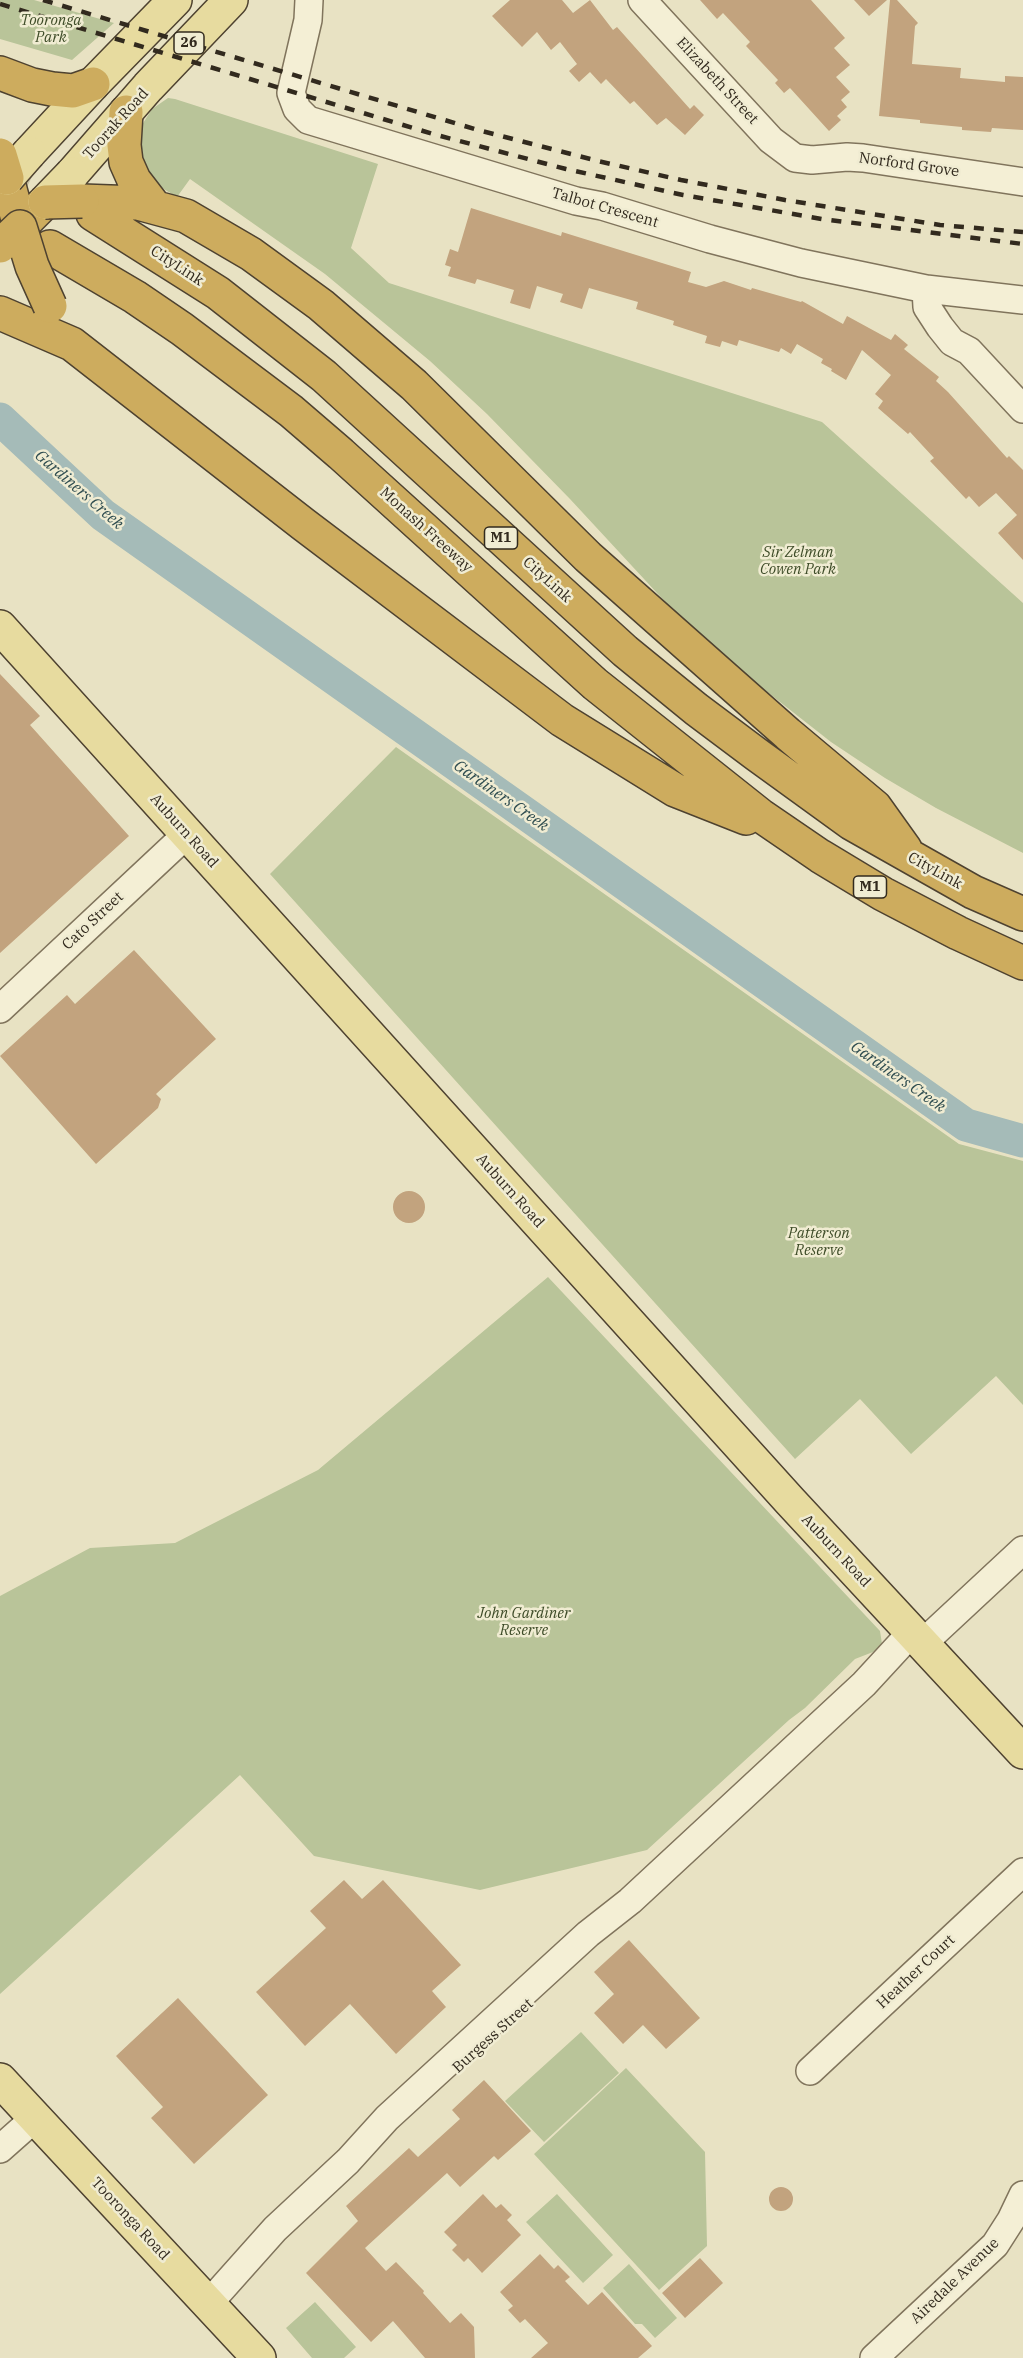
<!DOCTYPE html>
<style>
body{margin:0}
canvas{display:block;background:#e8e2c3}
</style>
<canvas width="1023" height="2358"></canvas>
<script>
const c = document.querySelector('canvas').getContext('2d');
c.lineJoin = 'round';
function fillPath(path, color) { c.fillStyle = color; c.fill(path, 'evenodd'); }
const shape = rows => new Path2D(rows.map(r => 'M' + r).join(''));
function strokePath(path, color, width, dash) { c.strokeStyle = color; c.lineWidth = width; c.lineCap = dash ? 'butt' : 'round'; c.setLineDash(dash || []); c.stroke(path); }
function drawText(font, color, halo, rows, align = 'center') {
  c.font = font + ' "IBM Plex Serif",serif'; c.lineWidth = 5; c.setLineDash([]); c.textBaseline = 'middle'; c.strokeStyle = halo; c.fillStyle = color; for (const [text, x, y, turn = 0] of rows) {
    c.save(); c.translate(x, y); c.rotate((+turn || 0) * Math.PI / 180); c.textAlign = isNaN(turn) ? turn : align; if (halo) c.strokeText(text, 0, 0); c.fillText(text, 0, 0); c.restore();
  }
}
fillPath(shape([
 [0,0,34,0,114,23,72,60,0,39],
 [168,98,175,99,378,164,351,248,389,283,822,422,1023,603,1023,853,936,808,885,778,831,742,738,669,669,606,570,499,487,414,430,361,325,274,190,179,177,197,152,182,139,156,140,128,152,109],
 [396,747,959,1144,1023,1161,1023,1405,996,1376,911,1454,860,1399,795,1459,270,874],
 [548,1277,880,1631,882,1644,873,1652,855,1659,805,1708,789,1720,647,1850,480,1890,314,1856,240,1775,0,1994,0,1596,90,1548,175,1543,318,1470],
 [581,2032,619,2073,544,2142,505,2101],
 [626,2068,705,2152,707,2246,659,2290,534,2154],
 [557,2194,613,2255,583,2283,526,2222],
 [629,2264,677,2318,655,2338,642,2324,635,2324,603,2288],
 [315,2302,356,2347,344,2358,312,2358,286,2328]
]), '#b9c499');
strokePath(shape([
 [0,419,103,515,966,1125,1023,1141]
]), '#a5bbb8', 33);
fillPath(shape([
 [510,0,562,0,573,13,590,0,613,30,617,27,690,109,694,105,704,115,685,135,666,118,657,125,634,101,630,104,606,79,601,84,590,72,579,82,569,71,577,64,560,42,551,50,537,32,522,47,492,16],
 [700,0,811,0,845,38,834,48,850,65,836,77,850,92,841,100,847,107,837,116,841,120,829,131,790,88,784,93,775,83,778,80,746,46,750,42,723,13,717,19],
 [854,0,887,0,869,16],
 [890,0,897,0,918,23,915,26,912,64,961,68,960,78,1005,82,1005,76,1023,77,1023,130,992,128,991,132,962,130,962,127,920,123,920,120,879,116],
 [471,208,561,236,562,232,691,272,688,282,706,287,724,281,751,290,752,288,801,302,802,301,843,324,847,316,891,340,895,334,908,345,904,349,939,377,936,381,948,392,1007,458,1009,456,1023,470,1023,560,998,533,1017,515,996,493,979,507,969,496,966,499,930,461,934,458,910,432,908,434,878,408,883,401,875,394,891,375,862,350,846,380,831,371,832,369,821,363,823,359,797,344,791,354,781,348,779,352,739,340,737,346,722,341,720,347,705,343,707,336,673,325,674,321,636,309,638,302,589,288,582,309,560,302,563,294,537,286,530,309,510,303,514,290,477,279,475,284,448,276,451,267,445,265,450,249,458,252],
 [0,674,40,716,30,725,129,836,0,953],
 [134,950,216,1039,156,1094,161,1099,158,1108,96,1164,0,1056,67,995,75,1004],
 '393 1207a16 16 0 1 1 32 0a16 16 0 1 1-32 0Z',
 [344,1880,362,1899,383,1880,461,1965,432,1991,446,2007,396,2054,350,2004,305,2046,256,1992,326,1928,310,1911],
 [629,1940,700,2018,666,2049,643,2025,623,2044,594,2013,614,1994,594,1972],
 [178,1998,268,2095,194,2164,151,2118,163,2107,116,2056],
 [484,2080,531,2131,498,2160,494,2156,460,2187,447,2173,365,2248,386,2271,396,2262,424,2291,423,2293,450,2323,461,2313,474,2327,475,2358,425,2358,393,2321,371,2342,306,2273,358,2221,346,2206,409,2148,418,2157,460,2119,452,2110],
 '769 2199a12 12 0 1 1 24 0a12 12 0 1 1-24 0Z',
 [483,2194,496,2208,501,2204,512,2215,507,2220,521,2235,482,2273,468,2258,464,2262,452,2250,457,2245,444,2232],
 [540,2254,554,2269,558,2265,570,2277,565,2281,588,2305,602,2292,652,2346,638,2358,531,2358,548,2343,525,2319,520,2323,508,2310,513,2306,500,2292],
 [700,2258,723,2283,685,2318,662,2293]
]), '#c2a37e');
strokePath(shape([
 [0,167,76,205]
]), '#c4bda2', 33, [33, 16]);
const minor = shape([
 [309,0,308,20,291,93,297,109,308,120,576,201,602,206,710,239,801,263,926,289,1023,300],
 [642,0,771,140,795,158,812,160,847,157,863,158,1023,182],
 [926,289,927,307,940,327,952,342,969,351,1023,409],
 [0,1009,187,834],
 [923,1643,1023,1550],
 [810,2071,1023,1872],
 [0,2149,35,2118],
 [209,2303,275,2229,348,2161,387,2118,588,1934,630,1901,864,1684,912,1632],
 [874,2358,995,2245,1011,2220,1023,2195]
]);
const major = shape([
 [29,153,93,84,175,0],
 [72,174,148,87,231,0],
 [0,627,790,1501,1023,1752],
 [0,2080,259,2358]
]);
const highway = shape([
 [0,73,32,85,52,89,73,91,93,84],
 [126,112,124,145,126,162,134,180,154,206],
 [7,178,20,227,45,202],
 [82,201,138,203,186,216,251,254,321,305,414,385,588,557,788,734,875,807,905,849],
 [93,214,218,293,324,376,625,651,696,709,756,754,851,823,973,892,1023,914],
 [50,247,135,297,182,329,291,411,341,454,595,684,760,815,820,856,883,894,958,933,1023,963],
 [0,313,72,344,303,524,562,720,675,790,746,818]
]);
strokePath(minor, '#80745c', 30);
strokePath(major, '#4e4230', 36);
strokePath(highway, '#4e4230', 36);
strokePath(minor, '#f4efd5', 27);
strokePath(major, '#e7db9f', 33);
strokePath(highway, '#cdac5e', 33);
strokePath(shape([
 [43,0,478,130,598,161,681,180,785,200,940,225,1023,232],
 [0,4,433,134,566,169,683,195,822,219,1023,244]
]), '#322a1e', 4.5, [10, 10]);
const majorBridge = shape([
 [7,178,29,153],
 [45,202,72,174]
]);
const highwayBridge = shape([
 [0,155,7,178],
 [45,202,82,201],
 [0,246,20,227,32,266,50,306]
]);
strokePath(majorBridge, '#4e4230', 36, []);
strokePath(highwayBridge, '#4e4230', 36, []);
strokePath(majorBridge, '#e7db9f', 33);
strokePath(highwayBridge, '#cdac5e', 33);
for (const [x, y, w] of [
 [189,43,30],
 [501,538,33],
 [870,887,33]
]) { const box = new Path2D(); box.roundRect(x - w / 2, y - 11, w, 22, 4.5); c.fillStyle = '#f0ecd2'; c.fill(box); strokePath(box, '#322a1e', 1.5); }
drawText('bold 14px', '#322a1e', null, [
 ["26",189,43],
 ["M1",501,538],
 ["M1",870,887]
]);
drawText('italic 15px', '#3e4c28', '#f0ecd2', [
 ["Tooronga",51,21],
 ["Park",51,38],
 ["Sir Zelman",798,553],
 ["Cowen Park",798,570],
 ["Patterson",819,1234],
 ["Reserve",819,1251],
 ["John Gardiner",524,1614],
 ["Reserve",524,1631]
]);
drawText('15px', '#322a1e', '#f0ecd2', [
 ["Elizabeth Street",717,81,47],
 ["Toorak Road",116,124,-48],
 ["Norford Grove",909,165,8],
 ["Talbot Crescent",605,208,16],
 ["CityLink",177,266,33],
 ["Monash Freeway",426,530,42],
 ["CityLink",547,580,42],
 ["Auburn Road",184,831,48],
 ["CityLink",935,871,29],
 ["Cato Street",93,921,-43],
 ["Auburn Road",510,1191,48],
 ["Auburn Road",836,1551,47],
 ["Heather Court",916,1972,-43],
 ["Burgess Street",493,2036,-42],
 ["Tooronga Road",130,2219,47],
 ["Airedale Avenue",955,2281,-44]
]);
drawText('italic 16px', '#2f4d50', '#f0ecd2', [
 ["Gardiners Creek",79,490,41],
 ["Gardiners Creek",501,796,35],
 ["Gardiners Creek",898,1077,35]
]);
</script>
